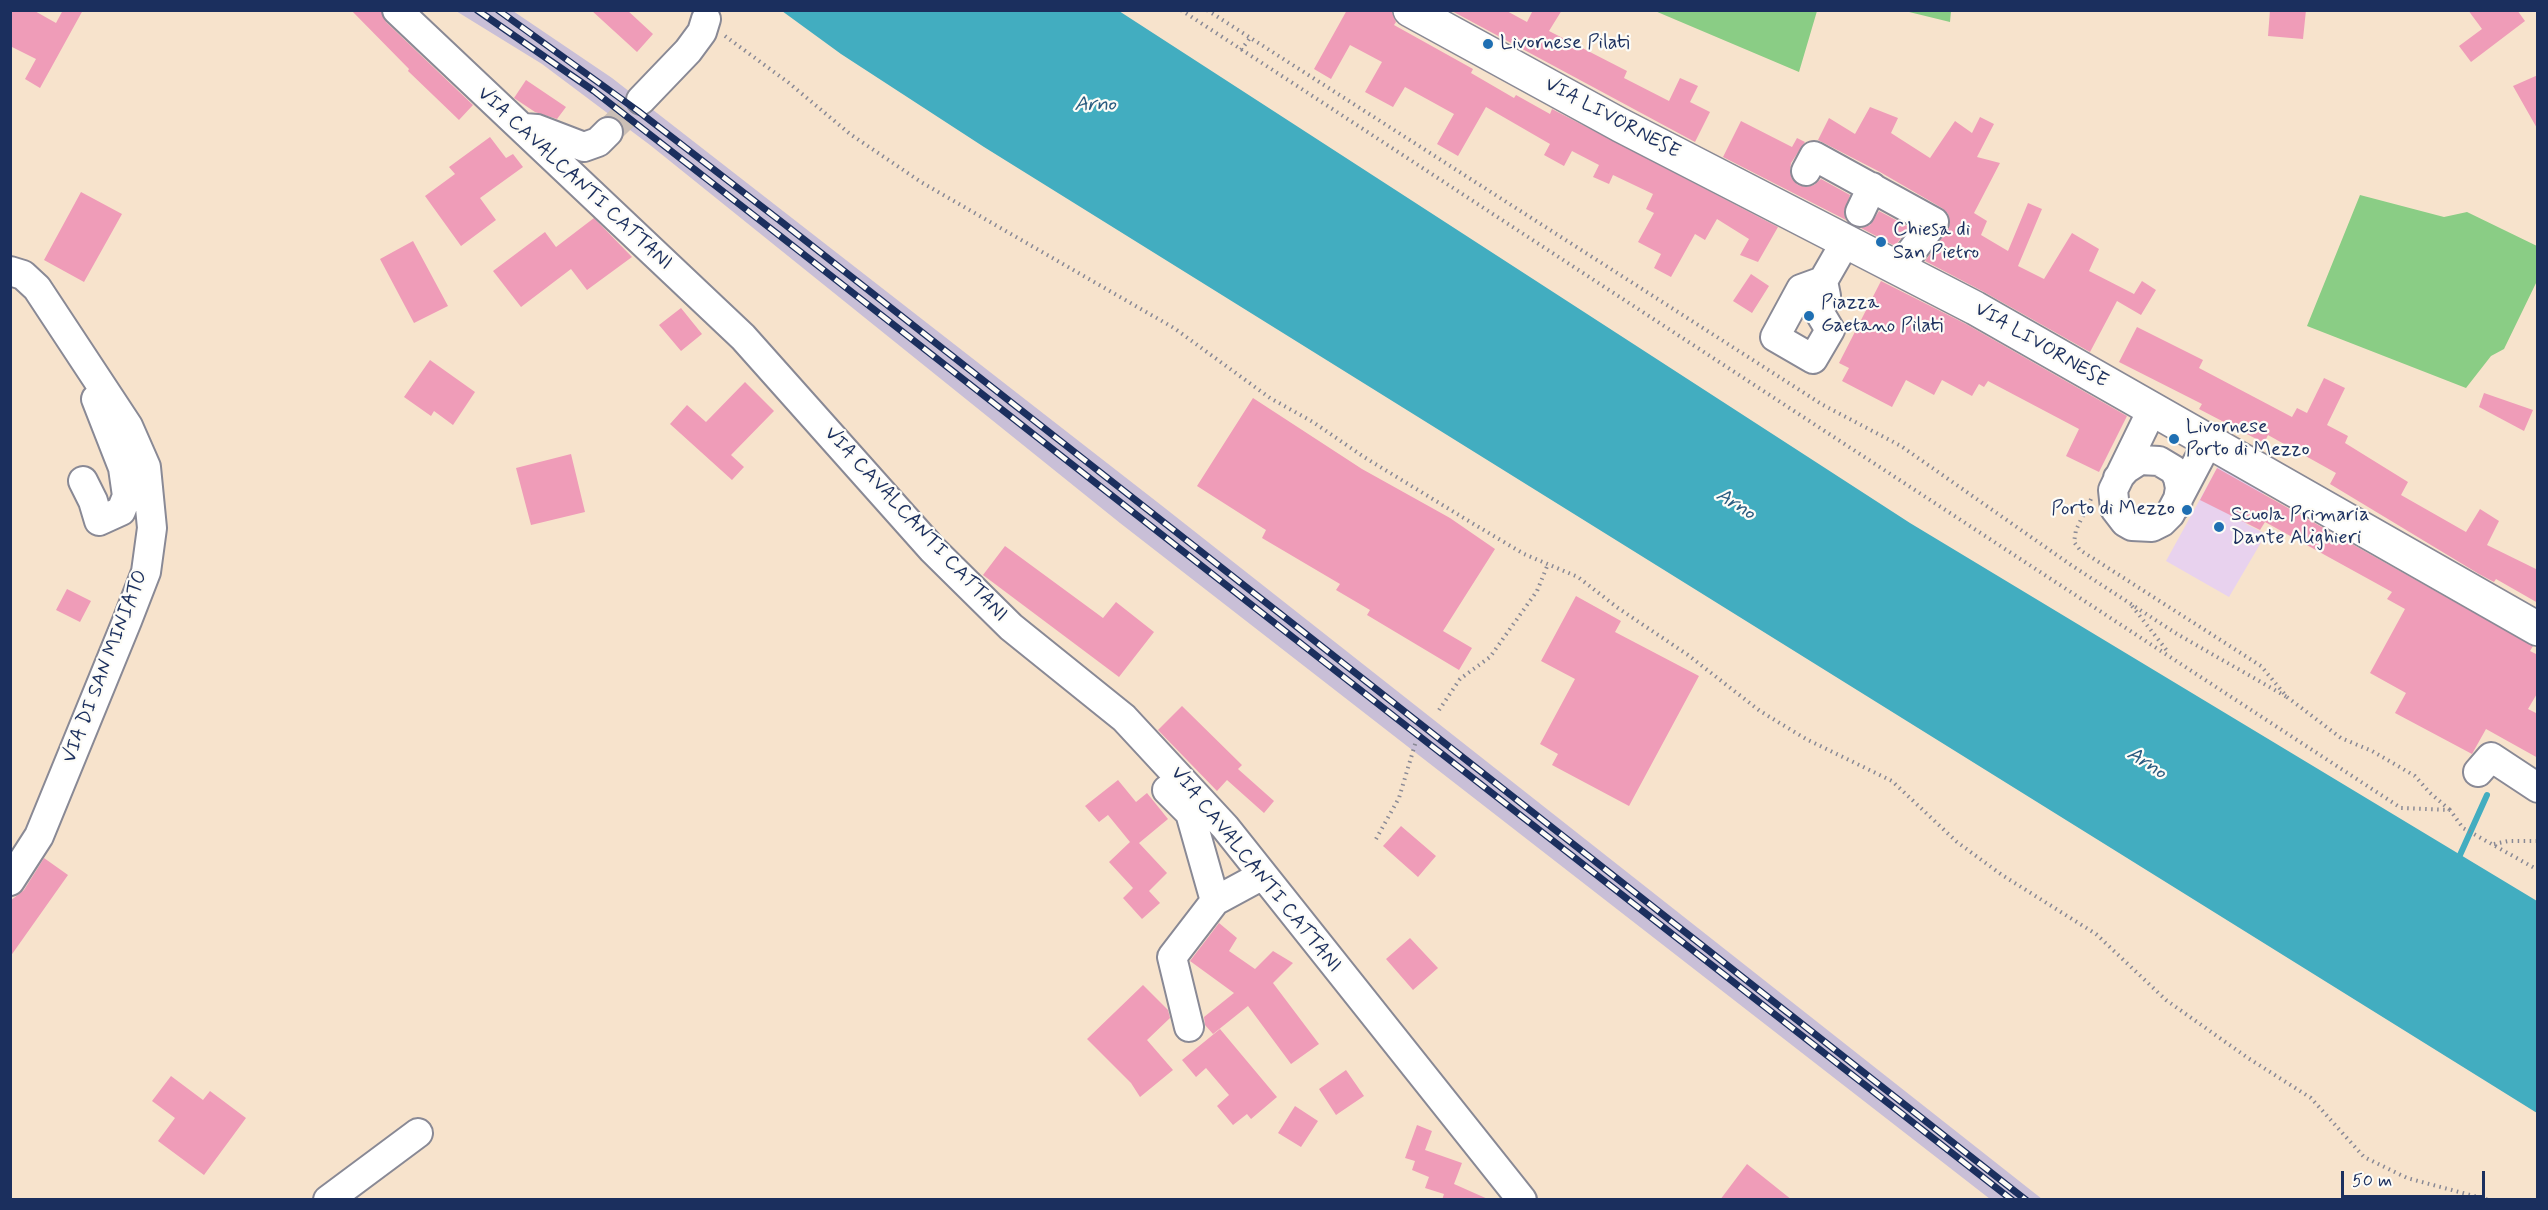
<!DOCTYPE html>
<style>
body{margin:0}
#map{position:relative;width:2548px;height:1210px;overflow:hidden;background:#f7e3cc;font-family:Mynerve,sans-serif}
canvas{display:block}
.frame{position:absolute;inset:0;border:12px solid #1b2f5e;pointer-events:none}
.scale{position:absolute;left:2341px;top:1171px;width:144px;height:27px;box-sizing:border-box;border:3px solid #1b2f5e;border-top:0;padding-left:8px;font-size:18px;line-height:21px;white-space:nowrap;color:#1b2f5e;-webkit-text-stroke:4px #fdfcf7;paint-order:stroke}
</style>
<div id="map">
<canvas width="2548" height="1210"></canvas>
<div class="frame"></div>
<div class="scale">50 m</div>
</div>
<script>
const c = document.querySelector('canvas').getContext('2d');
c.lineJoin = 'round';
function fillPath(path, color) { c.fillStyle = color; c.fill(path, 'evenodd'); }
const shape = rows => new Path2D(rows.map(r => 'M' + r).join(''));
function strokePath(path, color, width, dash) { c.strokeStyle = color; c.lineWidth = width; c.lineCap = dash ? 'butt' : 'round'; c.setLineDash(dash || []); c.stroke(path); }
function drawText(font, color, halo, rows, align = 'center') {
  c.font = font + ' Mynerve,sans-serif'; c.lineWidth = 4.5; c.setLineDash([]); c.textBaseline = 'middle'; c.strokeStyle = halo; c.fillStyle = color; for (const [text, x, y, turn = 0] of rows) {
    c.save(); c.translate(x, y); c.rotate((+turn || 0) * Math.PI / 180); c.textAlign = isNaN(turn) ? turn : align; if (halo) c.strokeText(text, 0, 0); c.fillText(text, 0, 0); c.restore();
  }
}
fillPath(shape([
 [2221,461,2267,486,2246,524,2266,534,2229,597,2166,561]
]), '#e8d2ee');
fillPath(shape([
 [456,11,513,11,612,78,1161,505,2042,1199,1990,1199,1120,523,650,145,542,64]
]), '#c9bfd7');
fillPath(shape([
 [1655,11,1817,11,1799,72],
 [1905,11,1951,11,1950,22],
 [2360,195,2444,217,2467,212,2537,246,2537,281,2504,349,2491,356,2466,388,2307,326]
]), '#8acd85');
fillPath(shape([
 [782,11,1119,11,1910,523,2537,901,2537,1113,984,147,841,54]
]), '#42adc0');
strokePath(shape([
 [2460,855,2487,795]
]), '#42adc0', 6);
fillPath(shape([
 [10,10,33,10,56,23,63,10,83,10,40,88,25,79,36,59,10,46],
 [351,10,381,10,386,22,473,105,459,120,408,71,409,69],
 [591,10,627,10,653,34,637,52],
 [1347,10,1391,10,1396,22,1394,25,1473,69,1471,73,1514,98,1516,95,1550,114,1552,109,1778,227,1758,262,1740,255,1749,239,1717,219,1705,240,1695,234,1671,277,1654,268,1661,254,1638,242,1654,213,1646,209,1653,194,1613,175,1609,184,1593,177,1599,165,1572,151,1564,166,1544,155,1550,144,1486,107,1458,156,1437,144,1454,114,1405,87,1393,107,1365,92,1382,62,1350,45,1331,79,1314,69],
 [1450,10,1505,10,1527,22,1533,10,1562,10,1549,31,1627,71,1624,78,1669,101,1680,78,1698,86,1690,102,1710,112,1695,142],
 [2270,10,2306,10,2303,39,2268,36],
 [2468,10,2517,10,2525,21,2471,62,2459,46,2482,29],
 [2538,75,2538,130,2513,86],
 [526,80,566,107,557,119,535,112,514,98],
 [1870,107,1898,118,1891,133,1930,158,1955,121,1972,133,1980,117,1994,124,1977,157,2000,163,1974,213,1987,221,1981,235,2008,251,2028,203,2042,209,2018,266,2044,279,2072,233,2099,249,2089,271,2134,294,2142,281,2156,290,2141,315,2117,301,2090,352,1984,292,1925,261,1947,231,1950,223,1948,214,1942,208,1880,172,1818,140,1829,118,1855,134],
 [1741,121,1792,147,1797,138,1805,142,1791,163,1790,171,1792,179,1798,185,1806,187,1814,185,1821,179,1850,195,1844,213,1846,220,1723,157],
 [490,137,506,158,513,154,523,167,480,198,496,220,461,246,425,196,455,174,449,167],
 [81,192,122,214,84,282,44,260],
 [1879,211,1909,227,1895,246,1861,228,1870,225],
 [594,218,632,257,587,290,571,269,521,307,493,271,545,232,556,247],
 [413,241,448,306,414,323,380,259],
 [1751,274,1769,286,1752,313,1733,301],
 [1881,281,1966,324,2127,416,2099,472,2066,456,2079,429,1988,381,1984,387,1979,384,1972,396,1942,380,1934,395,1906,380,1892,407,1842,381,1849,368,1839,363],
 [681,308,702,334,681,351,659,325],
 [2137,327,2203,360,2199,368,2292,417,2297,408,2307,413,2324,378,2345,388,2327,425,2348,436,2345,443,2408,482,2401,495,2466,532,2480,509,2499,521,2487,545,2538,570,2538,603,2496,579,2494,582,2479,574,2330,484,2336,473,2268,435,2264,443,2199,409,2202,404,2119,362],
 [430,360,475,392,453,425,434,411,431,416,404,397],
 [745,382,774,411,731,455,744,467,732,480,670,424,687,405,706,422],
 [2484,393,2533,410,2524,431,2479,407],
 [1253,398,1362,469,1450,518,1495,549,1443,631,1472,648,1459,670,1367,615,1370,610,1336,590,1340,584,1262,538,1266,530,1197,486],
 [571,454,585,512,531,525,516,468],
 [2217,468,2533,646,2530,651,2538,655,2538,692,2528,709,2538,714,2538,758,2486,729,2472,754,2395,713,2406,693,2370,673,2405,609,2387,599,2392,592,2265,522,2260,530,2200,500],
 [1005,546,1103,618,1116,602,1154,632,1119,677,983,575],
 [67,589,91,601,80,622,56,610],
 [1576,596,1621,621,1615,632,1699,676,1629,806,1552,765,1558,754,1540,744,1575,679,1541,661],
 [1182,706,1242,765,1238,769,1274,801,1264,813,1227,780,1217,791,1158,730],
 [1118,780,1136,802,1147,793,1168,819,1139,843,1167,873,1149,891,1160,903,1142,919,1123,898,1133,888,1109,862,1130,842,1108,815,1099,822,1085,806],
 [1401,826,1436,856,1418,877,1383,846],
 [44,858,68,875,10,957,10,901,24,890],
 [1219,923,1237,938,1229,951,1255,969,1273,951,1293,963,1273,983,1319,1044,1291,1064,1248,1006,1213,1034,1205,1025,1204,1017,1234,993,1190,961],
 [1410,938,1438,968,1413,990,1386,959],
 [1143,985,1168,1010,1170,1018,1147,1040,1173,1070,1140,1097,1131,1083,1087,1039],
 [1220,1029,1277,1097,1251,1119,1247,1114,1233,1125,1217,1106,1229,1095,1206,1068,1196,1077,1182,1060],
 [1346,1070,1364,1096,1336,1115,1319,1089],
 [171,1076,203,1100,210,1091,246,1118,204,1175,158,1141,175,1118,152,1101],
 [1295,1106,1318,1121,1301,1147,1278,1133],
 [1417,1125,1432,1131,1425,1150,1462,1163,1454,1184,1490,1200,1442,1200,1444,1194,1425,1188,1429,1177,1412,1170,1415,1161,1405,1158],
 [1747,1164,1792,1200,1720,1200]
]), '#ef9cb8');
strokePath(shape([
 [608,132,641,100]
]), '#cbbfb6', 28, [28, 14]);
const minor = shape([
 [397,10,743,337,932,549,1011,627,1124,718,1225,827,1522,1200],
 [641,100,688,51,702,32,706,19],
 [524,128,537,129,584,147,598,142,608,132],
 [1806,171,1814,156,1934,222,1899,268],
 [1860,212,1872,187],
 [10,271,23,275,37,288,128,426,146,467,152,528,146,572,127,621,39,836,10,881],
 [1823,281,1801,289,1775,337,1813,359,1830,330,1818,310,1826,296,1823,281,1846,241],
 [2152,410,2113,490,2115,509,2125,522,2132,526,2152,527,2162,522,2170,514,2209,440],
 [2118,478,2126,469,2140,460,2159,461,2174,470,2178,478,2180,488,2177,505],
 [83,481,93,501,99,521,121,511,127,496,123,468,96,399],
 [2478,772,2491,757,2538,788],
 [1167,790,1190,813,1215,901],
 [1189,1027,1172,957,1215,901,1263,875],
 [328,1200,418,1133]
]);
const major = shape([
 [1410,10,1620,125,1975,308,2538,629]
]);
strokePath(minor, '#898995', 32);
strokePath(major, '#898995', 36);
strokePath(shape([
 [1181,10,2401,808,2450,810,2463,828,2538,870],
 [1207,10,1823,405,1901,446,2071,565,2177,634,2287,697],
 [725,36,789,83,850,134,921,182,1174,328,1270,398,1313,422,1364,457,1472,523,1524,554,1578,577,1618,608,1688,655,1760,711,1806,739,1892,781,1957,842,2002,875,2096,934,2166,1000,2248,1058,2311,1098,2364,1157,2407,1178,2489,1200],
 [1241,50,1250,38],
 [2091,499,2076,530,2074,542,2080,550,2261,666,2287,697,2341,738,2372,751,2415,776,2430,793,2450,810],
 [2132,606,2168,652],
 [1439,710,1460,679,1490,657,1537,591,1548,564],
 [1376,839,1399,798,1416,741],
 [2494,844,2508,841,2538,841]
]), '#898995', 4, [1.5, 4.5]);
strokePath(minor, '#fff', 28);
strokePath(major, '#fff', 33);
const rail = shape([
 [477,10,594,91,775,232,2012,1200],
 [498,10,638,111,783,223,2026,1200]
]);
strokePath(rail, '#1b2f5e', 7);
strokePath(rail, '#fdfcf7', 4.5, [14]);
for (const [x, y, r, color] of [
 [1488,44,6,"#1f6fb2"],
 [1881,242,6,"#1f6fb2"],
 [1809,316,6,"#1f6fb2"],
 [2174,439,6,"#1f6fb2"],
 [2187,510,6,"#1f6fb2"],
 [2219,527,6,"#1f6fb2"]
]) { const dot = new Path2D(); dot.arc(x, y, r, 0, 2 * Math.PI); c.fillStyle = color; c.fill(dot); strokePath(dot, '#fdfcf7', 2); }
drawText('20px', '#1b2f5e', '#fdfcf7', [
 ["Livornese Pilati",1500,44],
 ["Chiesa di",1893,231],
 ["San Pietro",1893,254],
 ["Piazza",1821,304],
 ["Gaetano Pilati",1821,327],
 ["Livornese",2186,428],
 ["Porto di Mezzo",2186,451],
 ["Porto di Mezzo",2175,510,"right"],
 ["Scuola Primaria",2231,516],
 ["Dante Alighieri",2231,539]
], 'left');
drawText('20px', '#1b2f5e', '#fdfcf7', [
 ["VIA LIVORNESE",1612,119,28],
 ["VIA CAVALCANTI CATTANI",574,179,43],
 ["VIA LIVORNESE",2041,346,30],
 ["VIA CAVALCANTI CATTANI",915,525,47],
 ["VIA DI SAN MINIATO",106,667,-69],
 ["VIA CAVALCANTI CATTANI",1255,870,51]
]);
drawText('italic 21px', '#295b80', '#fdfcf7', [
 ["Arno",1095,106],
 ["Arno",1735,505,32],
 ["Arno",2146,764,33]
]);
</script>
